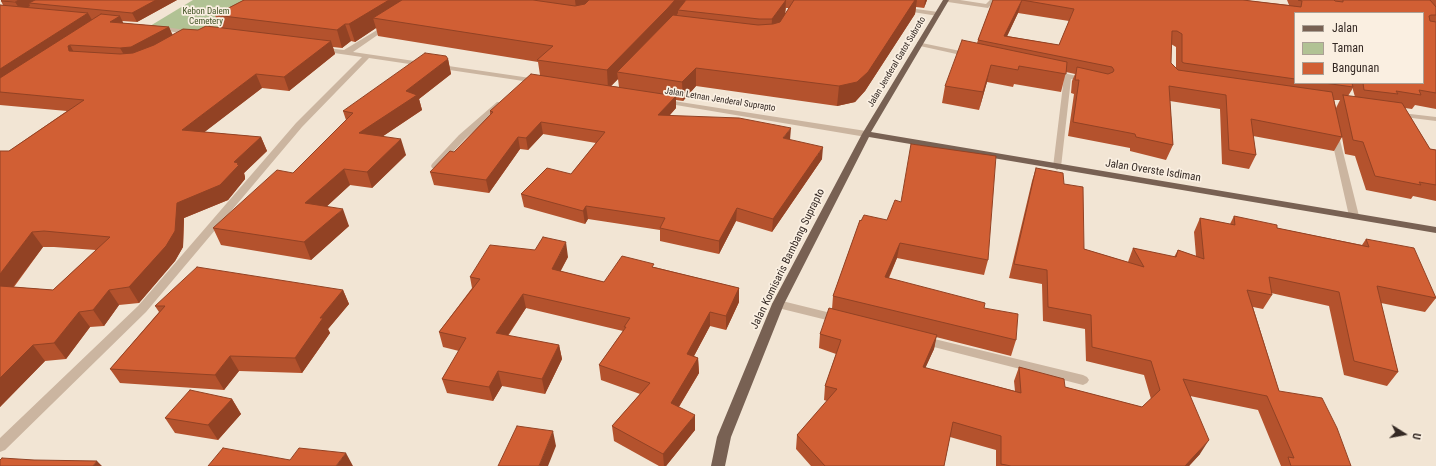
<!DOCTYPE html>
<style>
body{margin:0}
#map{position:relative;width:1436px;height:466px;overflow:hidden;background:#f2e5d4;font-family:"Roboto Condensed",sans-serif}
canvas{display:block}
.legend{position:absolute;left:1294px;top:12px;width:130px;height:72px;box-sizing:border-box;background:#faefe1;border:1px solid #aba095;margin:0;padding:5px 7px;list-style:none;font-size:12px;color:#342924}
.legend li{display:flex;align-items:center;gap:8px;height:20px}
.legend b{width:20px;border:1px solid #aba095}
.north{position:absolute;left:1384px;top:414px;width:40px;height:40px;-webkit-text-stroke:3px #faefe1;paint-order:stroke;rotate:101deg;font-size:11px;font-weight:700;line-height:16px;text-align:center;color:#342924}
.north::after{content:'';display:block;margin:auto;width:14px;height:18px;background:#342924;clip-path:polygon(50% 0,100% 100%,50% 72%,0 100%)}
</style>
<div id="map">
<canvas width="1436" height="466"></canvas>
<ul class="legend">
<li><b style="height:5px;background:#786153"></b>Jalan</li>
<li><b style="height:11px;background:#b1c294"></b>Taman</li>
<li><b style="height:11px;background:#d15f34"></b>Bangunan</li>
</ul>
<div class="north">U</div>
</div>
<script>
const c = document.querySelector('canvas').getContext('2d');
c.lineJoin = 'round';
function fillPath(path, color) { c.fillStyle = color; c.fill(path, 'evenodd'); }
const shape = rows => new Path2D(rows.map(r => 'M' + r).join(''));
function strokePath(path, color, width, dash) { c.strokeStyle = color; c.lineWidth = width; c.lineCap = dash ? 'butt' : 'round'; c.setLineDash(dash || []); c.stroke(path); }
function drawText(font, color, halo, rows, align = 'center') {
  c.font = font + ' "Roboto Condensed",sans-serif'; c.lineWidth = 3.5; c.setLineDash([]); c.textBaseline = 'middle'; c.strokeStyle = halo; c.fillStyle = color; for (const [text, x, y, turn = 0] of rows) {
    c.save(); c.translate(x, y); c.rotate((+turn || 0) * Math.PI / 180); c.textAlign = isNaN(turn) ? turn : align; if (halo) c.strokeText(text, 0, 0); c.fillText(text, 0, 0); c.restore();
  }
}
fillPath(shape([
 [193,0,271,0,211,35,150,26]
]), '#b1c294');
fillPath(shape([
 [945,0,960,0,986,4,990,0,996,0,988,8,948,2,945,0],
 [902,7,938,12,941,14,938,16,900,10,899,9,902,7],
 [387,24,392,25,353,52,537,79,541,81,537,83,369,58,302,127,146,312,5,450,0,452,0,438,138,306,296,123,362,57,320,51,316,49,317,47,344,50,387,24],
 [157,26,193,31,196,33,193,35,155,29,154,28,157,26],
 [917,42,970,53,974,55,970,57,920,46,917,46,917,42],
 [1050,70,1086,78,1090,80,1086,82,1071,79,1061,167,1057,170,1053,167,1064,77,1050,74,1050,70],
 [661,99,866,131,870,134,866,137,664,103,660,101,661,99],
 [497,102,500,102,504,104,465,139,438,168,432,168,431,166,432,164,459,135,497,102],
 [1393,112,1436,117,1436,121,1396,116,1392,114,1393,112],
 [1334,129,1338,132,1359,216,1354,219,1349,216,1330,132,1334,129],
 [778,300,839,315,843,316,845,319,843,322,839,323,774,307,772,304,774,301,778,300],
 [922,336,1083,375,1087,377,1089,380,1087,383,1083,385,918,343,916,340,918,337,922,336]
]), '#cbb5a0');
fillPath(shape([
 [943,0,949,0,871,132,1436,227,1436,233,869,137,784,304,731,437,725,466,711,466,717,437,772,304,862,134,943,0]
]), '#786153');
fillPath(shape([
 [2,0,177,0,137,22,122,21,123,23,169,27,172,35,198,30,220,28,215,15,244,0,685,0,685,2,686,0,927,0,924,8,916,7,915,14,865,91,855,102,837,106,696,86,683,101,676,100,676,108,670,115,790,140,822,159,772,232,736,221,719,254,660,241,660,230,588,219,585,224,524,207,521,194,571,174,596,143,543,134,528,150,520,149,489,193,434,185,430,172,454,152,490,115,490,111,540,75,538,62,378,36,376,28,355,42,351,41,342,48,333,47,335,54,289,91,262,88,204,132,261,137,267,151,244,173,245,177,245,179,228,200,184,218,183,247,175,261,139,303,119,305,104,326,90,327,66,359,45,361,0,407,0,151,9,151,67,111,0,105,0,5,3,5,1,1],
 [786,8,789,8,785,14],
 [618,79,619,87,611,86],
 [43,247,54,247,96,250,53,290,14,287],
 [993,0,1243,0,1289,5,1287,0,1436,0,1436,109,1415,105,1412,109,1405,108,1430,149,1436,150,1436,201,1413,196,1411,199,1366,190,1355,156,1345,154,1342,137,1334,151,1253,136,1256,155,1249,169,1222,164,1220,109,1170,101,1173,145,1166,160,1130,151,1130,148,1068,136,1074,94,1071,93,1072,81,1075,74,1066,72,1061,92,1014,84,1013,87,987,82,979,110,942,103,945,86,977,43,978,40],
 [1018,13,1069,21,1059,45,1007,36],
 [1295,13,1423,83,1295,83],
 [1171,44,1176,47,1176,68,1171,63],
 [1353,88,1353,90,1355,97,1348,96],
 [1334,100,1340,100,1336,108],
 [448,59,451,74,419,99,422,110,383,136,406,155,372,188,350,185,327,206,349,226,311,260,221,245,213,228,293,173,346,120,343,111],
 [1036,168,1064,184,1084,249,1128,262,1133,248,1174,257,1178,250,1196,256,1194,232,1200,218,1230,224,1234,216,1277,228,1362,245,1366,239,1436,298,1425,312,1381,303,1398,372,1387,386,1344,375,1329,306,1271,293,1272,295,1263,309,1253,307,1279,391,1351,466,1281,466,1258,410,1190,396,1200,454,1189,466,996,466,996,450,950,437,944,466,811,466,796,449,797,435,827,401,824,400,825,386,836,354,819,348,820,334,832,309,833,296,860,220,988,260,984,275,897,258,889,278,984,308,1016,340,1011,356,936,337,934,349,925,368,1015,391,1014,381,1019,367,1065,387,1142,407,1151,399,1144,375,1086,361,1085,329,1043,321,1042,284,1009,278,1032,181],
 [568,257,560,271,604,282,654,267,739,288,739,302,726,330,710,326,694,356,698,358,699,373,679,407,695,430,666,466,659,466,614,441,612,426,640,394,601,380,599,365,623,331,526,308,508,336,559,345,562,359,545,394,502,386,493,401,447,393,442,379,459,351,443,347,439,332,472,288,470,277],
 [343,290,349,304,328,329,330,333,302,373,239,371,224,390,120,383,110,369,159,312,155,306],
 [232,399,241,414,218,440,175,433,165,418]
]), '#b4522d');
fillPath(shape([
 [19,0,43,0,29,3,30,6,21,11,15,2],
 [156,0,177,0,137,22,132,13],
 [389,0,420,0,373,18,376,28,355,42,349,24],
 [575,0,592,0,577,16],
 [675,0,685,0,685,4,678,10,678,13,668,27,617,72,618,79,608,89,607,70],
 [786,0,785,15,771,36,772,19],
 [915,0,917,0,915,14,865,91,855,102,837,106,839,86],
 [925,0,927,0,924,8],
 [1022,0,1018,13,1003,45,1004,36],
 [88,13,95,25,0,88,0,69],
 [120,16,126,29,110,22],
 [345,24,351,41,342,48,337,30],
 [169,27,175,40,127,60,120,48],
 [331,41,335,54,289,91,284,77],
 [70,45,77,58,69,51,68,46],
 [448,59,451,74,419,99,422,110,364,149,359,133,406,91],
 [991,65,987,82,979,110,983,92],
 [696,68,696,86,683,101,682,82],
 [256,74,262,88,189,144,182,130],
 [676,96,676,108,659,127,658,115],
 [541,122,543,134,528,150,526,138],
 [791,128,790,140,783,138],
 [261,137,267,151,244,173,245,177,245,179,228,200,184,218,183,247,175,261,139,303,129,287,177,203,234,162],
 [518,137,520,149,489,193,486,180],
 [401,139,406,155,372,188,367,172],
 [823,147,822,159,772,232,773,219],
 [344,169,350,185,312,220,305,203],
 [586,206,588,219,585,224,583,211],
 [737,208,736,221,719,254,719,241],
 [343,209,349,226,311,260,304,242],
 [32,232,43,247,3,300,0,296,0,274],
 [566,242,568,257,554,284,552,269],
 [900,243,897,258,882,292,885,277],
 [739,288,739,302,726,330,726,316],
 [109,290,119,305,104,326,93,310],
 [343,290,349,304,328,329,330,333,302,373,295,358,320,318],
 [523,294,526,308,499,348,496,333],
 [79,312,90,327,66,359,54,343],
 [710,312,710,326,687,369,687,354],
 [937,335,934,349,919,382,923,367],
 [33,345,45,361,0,407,0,378],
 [559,345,562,359,545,394,542,379],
 [230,356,239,371,224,390,215,375],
 [698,358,699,373,672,418,671,403],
 [498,371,502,386,493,401,489,387],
 [232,399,241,414,218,440,208,425],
 [695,415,695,430,666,466,664,466,663,454],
 [553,431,556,446,548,466,539,466],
 [1209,440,1200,454,1189,466,1185,466],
 [346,453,353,466,336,466],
 [97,461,102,466,93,466]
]), '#924224');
const building = shape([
 [2,0,19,0,15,2,1,1,2,0],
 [35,0,156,0,132,13,29,3,35,0],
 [244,0,389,0,349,24,345,24,337,30,215,15,244,0],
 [402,0,533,0,575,6,585,4,589,0,675,0,667,9,607,70,537,60,553,46,373,18,402,0],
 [686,0,786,0,772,19,759,19,678,10,686,0],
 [794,0,915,0,868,72,857,82,839,86,696,68,682,82,617,72,673,15,758,25,773,24,780,22,794,0],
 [993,0,1243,0,1301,7,1302,1,1298,0,1334,0,1335,1,1343,2,1343,0,1430,0,1436,7,1436,15,1431,15,1429,16,1430,21,1436,22,1436,93,1419,90,1421,95,1396,91,1398,94,1364,90,1363,83,1423,83,1423,13,1295,13,1295,79,1184,63,1182,62,1182,34,1177,31,1172,31,1171,63,1178,70,1332,92,1342,137,1251,119,1256,155,1229,150,1226,95,1169,86,1173,145,1136,137,1135,134,1073,122,1079,80,1075,80,1077,67,1108,74,1113,72,1114,70,1112,67,978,40,993,0],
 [1022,0,1074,9,1059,45,1004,36,1022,0],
 [0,5,88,13,0,69,0,5],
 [101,14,120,16,110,22,169,27,131,47,120,48,70,45,68,46,69,51,120,54,133,53,154,45,183,29,198,30,206,26,331,41,284,77,256,74,182,130,261,137,234,162,239,163,237,164,239,165,220,185,177,203,175,231,166,246,129,287,109,290,93,310,79,312,54,343,33,345,0,378,0,286,53,290,110,237,44,231,32,232,0,274,0,151,9,151,84,100,0,92,0,78,101,14],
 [962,40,1067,62,1066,74,1019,66,1018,70,991,65,983,92,945,86,962,40],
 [425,53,446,56,448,59,406,91,417,95,359,133,401,139,367,172,344,169,305,203,343,209,304,242,213,228,277,170,293,173,353,113,343,111,425,53],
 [531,74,676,96,658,115,739,118,791,128,783,138,823,147,773,219,737,208,719,241,660,228,665,218,586,206,583,211,521,194,547,168,571,174,605,132,541,122,526,138,518,137,486,180,430,172,450,151,454,152,493,112,490,111,531,74],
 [1324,83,1352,83,1353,87,1324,83],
 [1343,95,1402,103,1430,149,1436,150,1436,185,1419,182,1421,185,1375,176,1363,142,1353,140,1343,95],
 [911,144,996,156,988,260,900,243,885,277,985,303,984,308,1018,314,1016,340,833,296,860,220,861,221,864,215,887,220,895,200,901,202,911,144],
 [1036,168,1063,173,1064,184,1083,187,1084,249,1144,267,1133,248,1176,257,1178,250,1204,259,1200,218,1235,225,1234,216,1277,225,1277,228,1369,247,1366,239,1414,248,1436,298,1377,286,1398,372,1354,361,1339,292,1269,277,1272,295,1247,290,1279,391,1322,398,1337,428,1351,466,1291,466,1288,457,1294,458,1267,396,1183,379,1209,440,1185,466,1011,466,1001,464,1001,436,953,422,944,466,825,466,797,435,837,389,825,386,841,340,820,334,829,308,937,335,923,367,1021,393,1019,367,1064,379,1065,387,1142,407,1160,390,1151,361,1092,347,1091,315,1048,307,1047,270,1014,264,1036,168],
 [543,237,566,242,552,269,604,282,622,256,654,264,652,267,739,288,726,316,710,312,687,354,698,358,671,403,695,415,663,454,612,426,650,383,599,365,626,327,624,327,630,318,523,294,496,333,559,345,542,379,498,371,489,387,442,379,466,338,439,332,480,279,470,277,490,245,535,250,543,237],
 [197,267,343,290,320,318,323,318,295,358,230,356,215,375,110,369,165,306,155,306,197,267],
 [190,390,232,399,208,425,165,418,190,390],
 [517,426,553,431,539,466,498,466,517,426],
 [223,448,290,460,299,448,346,453,336,466,208,466,223,448],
 [2,458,34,460,97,461,93,466,0,466,0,460,2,458]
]);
fillPath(building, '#d15f34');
strokePath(building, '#924224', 1);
drawText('9px', '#425426', '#faefe1', [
 ["Kebon Dalem",206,12],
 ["Cemetery",206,22]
]);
drawText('9px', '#342924', '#faefe1', [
 ["Jalan Jenderal Gatot Subroto",897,62,-59],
 ["Jalan Letnan Jenderal Suprapto",720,100,9]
]);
drawText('11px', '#342924', '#faefe1', [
 ["Jalan Overste Isdiman",1153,171,9],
 ["Jalan Komisaris Bambang Suprapto",788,259,-64]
]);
</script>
